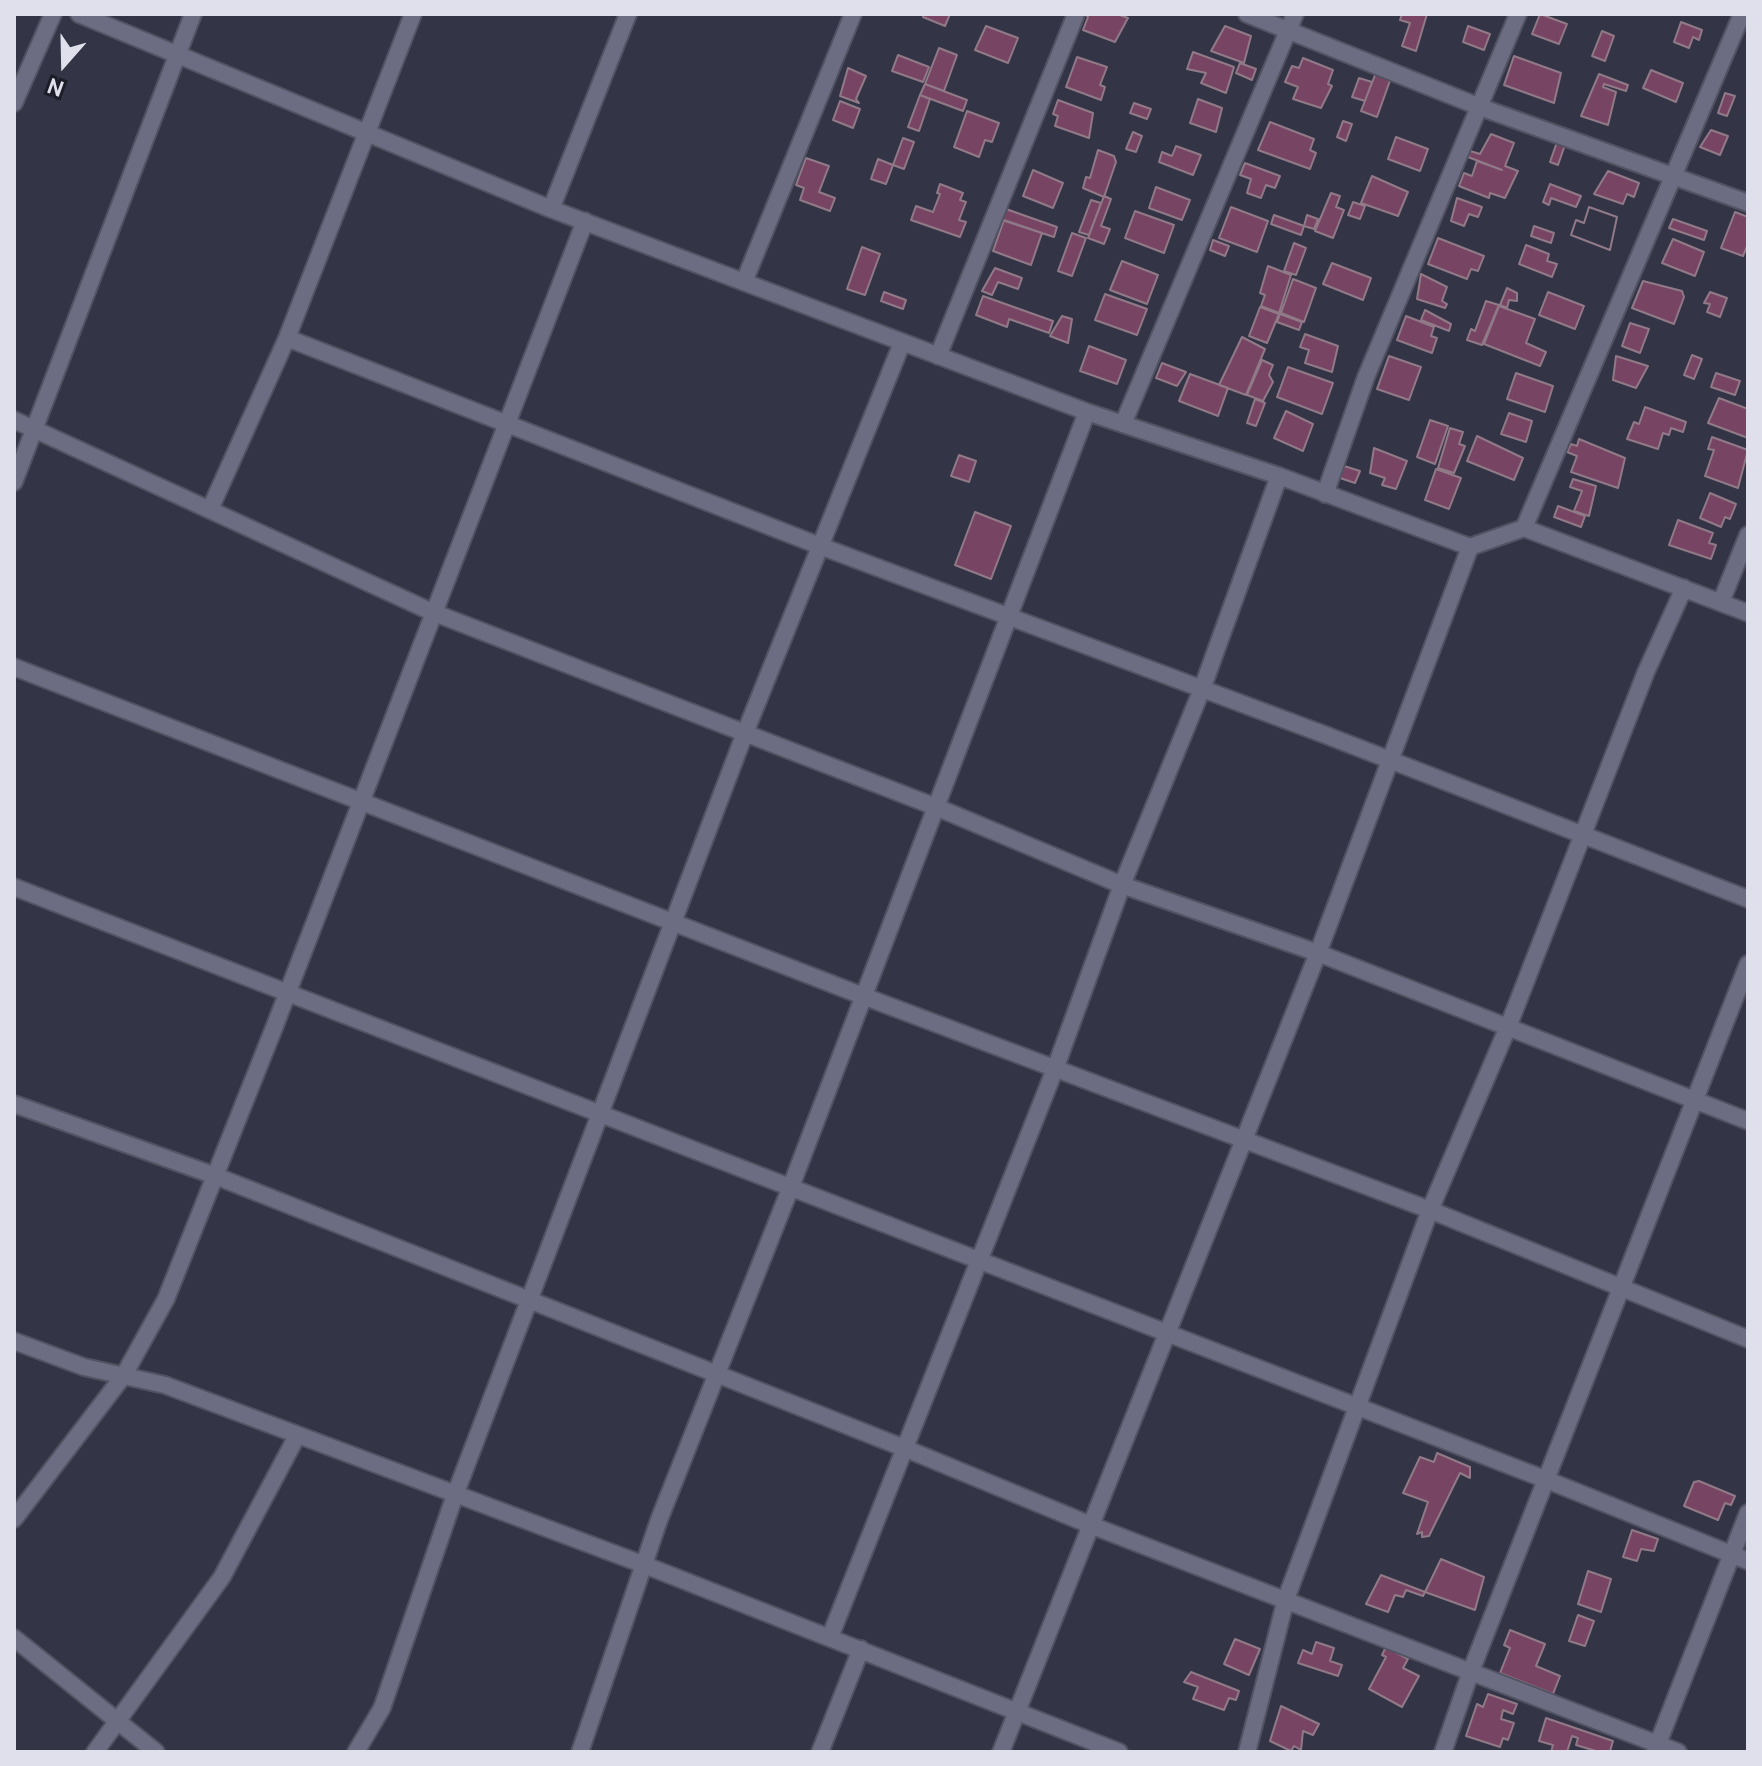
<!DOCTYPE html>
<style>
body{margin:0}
#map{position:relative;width:1762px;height:1766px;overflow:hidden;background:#343447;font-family:Cabin,sans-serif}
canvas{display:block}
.frame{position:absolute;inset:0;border:16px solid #dfe0ec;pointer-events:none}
.north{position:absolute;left:24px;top:24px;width:80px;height:80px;-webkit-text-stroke:6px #1c1d26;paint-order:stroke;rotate:200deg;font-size:22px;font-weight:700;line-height:32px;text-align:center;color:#dfe0ec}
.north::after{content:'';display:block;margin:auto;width:28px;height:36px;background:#dfe0ec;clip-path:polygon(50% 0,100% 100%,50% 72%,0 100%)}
</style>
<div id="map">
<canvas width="1762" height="1766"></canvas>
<div class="frame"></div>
<div class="north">N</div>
</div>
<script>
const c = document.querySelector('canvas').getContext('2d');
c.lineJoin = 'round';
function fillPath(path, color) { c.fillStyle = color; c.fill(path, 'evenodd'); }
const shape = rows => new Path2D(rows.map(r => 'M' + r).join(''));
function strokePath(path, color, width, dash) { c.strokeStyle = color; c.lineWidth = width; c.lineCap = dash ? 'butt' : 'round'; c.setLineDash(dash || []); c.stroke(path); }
const building = shape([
 [924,14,950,14,945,26,923,17,924,14],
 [1085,14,1117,14,1128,18,1115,42,1083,30,1088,17,1085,14],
 [1402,14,1427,14,1416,51,1402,46,1410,23,1400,20,1402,14],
 [1540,14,1567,24,1559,44,1532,34,1540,14],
 [1681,22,1702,30,1699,40,1693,37,1689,48,1674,42,1681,22],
 [986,26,1018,38,1008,63,975,50,986,26],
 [1225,26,1251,36,1244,63,1211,51,1225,26],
 [1468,26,1490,34,1484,50,1463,42,1468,26],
 [1602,31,1614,36,1605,61,1592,56,1602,31],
 [939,48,957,55,944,91,925,84,939,48],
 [1193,52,1234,67,1226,93,1201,83,1206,73,1187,69,1193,52],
 [898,55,929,67,923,82,892,71,898,55],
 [1514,56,1561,73,1554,103,1504,85,1514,56],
 [1077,57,1107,67,1100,85,1105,87,1101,100,1066,87,1077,57],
 [1303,58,1333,70,1328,84,1332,86,1321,108,1293,99,1298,87,1285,82,1292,66,1299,68,1303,58],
 [1240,63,1256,69,1252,80,1236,73,1240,63],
 [848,68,866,76,856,99,859,103,840,96,848,68],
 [1377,70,1392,75,1377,117,1361,111,1377,70],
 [1651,70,1683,83,1676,102,1643,88,1651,70],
 [1599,74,1628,85,1626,91,1604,84,1603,87,1616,92,1608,125,1581,116,1599,74],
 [1359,78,1372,82,1365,101,1352,97,1359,78],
 [925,84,967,100,963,111,920,95,925,84],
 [1725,93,1735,96,1727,116,1718,113,1725,93],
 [920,95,930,99,919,131,908,127,920,95],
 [1198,99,1222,108,1216,132,1190,123,1198,99],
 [1058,100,1093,113,1089,138,1055,126,1058,116,1053,114,1058,100],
 [840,101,860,109,853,128,833,120,840,101],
 [1134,103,1151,109,1147,119,1130,113,1134,103],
 [967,111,999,123,992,142,985,140,979,157,954,147,967,111],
 [1343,121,1352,124,1346,141,1337,137,1343,121],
 [1270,122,1314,139,1310,150,1316,153,1310,169,1258,150,1270,122],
 [1711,130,1728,136,1720,155,1700,147,1711,130],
 [1133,132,1142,136,1136,152,1126,149,1133,132],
 [1491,134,1514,143,1505,166,1518,171,1505,198,1490,193,1489,198,1459,186,1464,173,1472,176,1477,161,1502,170,1468,157,1470,151,1480,154,1491,134],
 [1396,137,1428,149,1420,171,1388,159,1396,137],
 [903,138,914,142,904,169,893,165,903,138],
 [1558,139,1566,142,1558,165,1550,162,1558,139],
 [1176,146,1201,155,1193,175,1159,162,1162,152,1172,156,1176,146],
 [1098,150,1114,156,1116,162,1104,197,1083,188,1086,177,1090,178,1098,150],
 [806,158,829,166,819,192,835,198,830,211,800,200,804,188,796,185,806,158],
 [878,159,893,165,886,184,871,179,878,159],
 [1245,163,1280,176,1275,188,1266,185,1261,198,1247,193,1251,179,1240,175,1245,163],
 [1033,170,1063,183,1053,208,1023,196,1033,170],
 [1608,171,1639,183,1634,197,1627,194,1623,204,1594,194,1608,171],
 [1372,176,1408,192,1398,216,1361,203,1372,176],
 [940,184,963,193,960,200,966,202,959,220,966,222,960,237,911,220,916,206,933,212,940,194,937,193,940,184],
 [1550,184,1581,196,1576,207,1551,198,1549,205,1543,202,1550,184],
 [1156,187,1190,200,1182,220,1149,208,1156,187],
 [1331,193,1340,196,1336,207,1344,210,1333,238,1315,231,1331,193],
 [1104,196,1111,199,1101,226,1110,229,1104,244,1088,238,1104,196],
 [1457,198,1482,207,1478,217,1469,214,1464,226,1451,221,1457,198],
 [1091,200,1101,203,1089,235,1079,232,1091,200],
 [1353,202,1365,206,1360,219,1348,215,1353,202],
 [1231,207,1268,221,1257,252,1219,238,1231,207],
 [1589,207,1617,217,1610,250,1571,235,1576,220,1584,223,1589,207],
 [1589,207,1617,217,1610,250,1571,235,1576,220,1584,223,1589,207],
 [1006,209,1057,227,1054,237,1002,220,1006,209],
 [1135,211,1174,225,1164,253,1125,238,1135,211],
 [1735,212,1748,217,1748,244,1743,256,1721,248,1735,212],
 [1274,215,1304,226,1307,215,1318,219,1314,229,1304,226,1301,235,1271,224,1274,215],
 [1673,219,1707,231,1704,240,1669,228,1673,219],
 [1004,220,1042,233,1031,265,993,251,1004,220],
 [1534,226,1554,233,1551,243,1531,236,1534,226],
 [1072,233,1086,238,1072,276,1058,271,1072,233],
 [1438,238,1484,256,1478,271,1471,269,1467,279,1428,264,1438,238],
 [1673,239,1704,252,1695,276,1662,263,1673,239],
 [1213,240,1229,246,1225,256,1210,250,1213,240],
 [1294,243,1306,248,1296,275,1284,271,1294,243],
 [1526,245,1549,254,1547,261,1557,264,1552,277,1519,264,1526,245],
 [862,247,880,254,865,295,847,289,862,247],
 [1122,261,1158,275,1147,304,1110,290,1122,261],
 [1332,263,1371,278,1363,300,1323,284,1332,263],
 [1268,266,1291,275,1279,313,1261,306,1265,295,1260,293,1268,266],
 [995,268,1022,278,1018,289,998,282,992,295,982,291,995,268],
 [1421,274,1447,287,1442,301,1447,304,1445,308,1417,299,1421,274],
 [1293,279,1316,288,1304,322,1281,313,1293,279],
 [1643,281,1682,291,1684,297,1674,324,1632,308,1643,281],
 [1507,288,1517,293,1517,301,1509,300,1507,308,1500,305,1507,288],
 [884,292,906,300,903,309,881,301,884,292],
 [1548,292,1584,306,1575,329,1539,315,1548,292],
 [1710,292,1727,298,1720,317,1707,312,1710,304,1704,303,1710,292],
 [1105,294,1147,309,1137,335,1095,320,1105,294],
 [983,296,1053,321,1049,333,1009,319,1007,327,976,315,983,296],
 [1486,301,1499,305,1482,345,1467,340,1471,329,1475,331,1486,301],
 [1499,306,1535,319,1526,343,1546,352,1540,366,1484,344,1499,306],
 [1260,307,1279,314,1267,343,1249,336,1260,307],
 [1425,310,1451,324,1449,331,1421,320,1425,310],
 [1280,314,1302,322,1299,330,1277,322,1280,314],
 [1062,316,1072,319,1068,343,1050,336,1062,316],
 [1406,316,1434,327,1431,336,1437,338,1432,353,1397,340,1406,316],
 [1630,323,1649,329,1640,353,1622,346,1630,323],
 [1305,334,1338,346,1332,372,1305,363,1309,350,1300,347,1305,334],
 [1242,337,1265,349,1246,395,1219,385,1242,337],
 [1089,346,1126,360,1117,384,1080,371,1089,346],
 [1692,355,1702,359,1694,379,1684,375,1692,355],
 [1389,356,1421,367,1409,400,1377,389,1389,356],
 [1616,356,1648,366,1636,388,1613,380,1616,356],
 [1262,360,1273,365,1269,375,1273,382,1263,401,1247,395,1262,360],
 [1162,363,1186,372,1177,386,1156,378,1162,363],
 [1288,367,1333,383,1322,414,1277,397,1288,367],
 [1516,373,1553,386,1545,412,1507,399,1516,373],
 [1716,373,1740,381,1735,395,1711,387,1716,373],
 [1190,374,1228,388,1218,416,1179,401,1190,374],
 [1719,398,1748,409,1748,438,1708,423,1719,398],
 [1255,399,1265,403,1256,426,1247,423,1255,399],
 [1645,407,1686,422,1683,432,1671,428,1669,435,1663,433,1658,449,1627,439,1634,422,1639,424,1645,407],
 [1286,411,1313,424,1303,451,1274,438,1286,411],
 [1509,413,1532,421,1526,442,1501,434,1509,413],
 [1430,420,1448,426,1435,464,1417,457,1430,420],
 [1450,428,1463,432,1459,444,1465,446,1454,473,1438,468,1450,428],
 [1477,436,1523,458,1514,480,1467,461,1477,436],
 [1712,437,1748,450,1738,488,1705,476,1714,450,1708,449,1712,437],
 [1579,439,1625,458,1618,488,1571,472,1577,456,1567,452,1571,444,1577,446,1579,439],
 [1374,448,1407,461,1396,489,1382,485,1385,478,1370,473,1374,448],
 [959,455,976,461,969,482,951,476,959,455],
 [1344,466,1360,471,1355,483,1340,478,1344,466],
 [1436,469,1461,478,1449,509,1425,500,1436,469],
 [1573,479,1596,486,1589,516,1574,511,1582,491,1570,487,1573,479],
 [1710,493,1736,504,1730,519,1725,517,1721,527,1700,518,1710,493],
 [1558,506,1585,516,1581,527,1554,517,1558,506],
 [975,512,1011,526,991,579,955,565,975,512],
 [1678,520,1713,533,1709,543,1716,545,1711,559,1669,545,1678,520],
 [1437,1453,1470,1467,1470,1478,1460,1473,1429,1536,1422,1537,1422,1532,1417,1534,1428,1502,1403,1493,1420,1457,1434,1462,1437,1453],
 [1699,1481,1735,1496,1731,1505,1725,1503,1718,1520,1684,1506,1694,1482,1699,1481],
 [1632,1530,1658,1539,1654,1551,1641,1549,1637,1561,1623,1557,1632,1530],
 [1441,1559,1484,1577,1475,1610,1425,1592,1441,1559],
 [1588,1571,1611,1579,1601,1612,1578,1604,1588,1571],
 [1381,1575,1425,1592,1423,1596,1406,1590,1403,1597,1395,1595,1388,1612,1366,1604,1381,1575],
 [1578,1615,1594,1621,1585,1646,1569,1641,1578,1615],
 [1510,1630,1545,1644,1536,1666,1560,1676,1553,1694,1500,1673,1510,1648,1504,1645,1510,1630],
 [1235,1639,1260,1649,1249,1675,1224,1664,1235,1639],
 [1316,1642,1334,1648,1330,1661,1342,1665,1338,1676,1298,1663,1303,1650,1312,1654,1316,1642],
 [1386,1647,1408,1659,1403,1668,1419,1676,1402,1707,1369,1689,1386,1657,1382,1655,1386,1647],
 [1191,1672,1239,1691,1236,1700,1229,1698,1224,1710,1193,1699,1198,1687,1184,1682,1191,1672],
 [1488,1694,1517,1704,1513,1714,1503,1710,1501,1719,1514,1723,1508,1740,1503,1738,1500,1747,1466,1736,1477,1704,1483,1707,1488,1694],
 [1281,1706,1319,1724,1313,1735,1303,1731,1301,1750,1294,1746,1291,1751,1270,1741,1281,1706],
 [1546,1718,1613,1741,1610,1751,1599,1752,1576,1745,1578,1738,1572,1736,1567,1752,1551,1752,1553,1745,1539,1741,1546,1718]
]);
fillPath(building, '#774563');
strokePath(building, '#917a87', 2);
const street = shape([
 [79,14,551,209,1087,412,1279,476,1470,547,1524,528,1748,613],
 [1247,14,1480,107,1748,203],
 [14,103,53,14],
 [551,209,628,14],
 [744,282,853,14],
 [287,338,820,546,1323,734,1748,899],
 [938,356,1076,14],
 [14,420,432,612,936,807,1122,885,1318,953,1748,1121],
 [1123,424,1295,14],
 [14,482,193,14],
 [1325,494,1366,377,1518,14],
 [211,507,287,338,413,14],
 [1524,528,1742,14],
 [1721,602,1748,535],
 [14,667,863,996,1430,1210,1748,1339],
 [14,887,1547,1480,1748,1561],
 [14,1104,213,1175,904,1448,1093,1526,1678,1752],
 [14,1341,84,1367,165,1385,642,1564,1119,1752],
 [14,1519,124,1375,166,1299,274,1028,585,221],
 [830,1637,1055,1069,1122,885,1202,689,1279,476],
 [14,1638,156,1752],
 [1655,1751,1748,1513],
 [95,1752,222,1577,297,1436],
 [356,1752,382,1708,455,1495,745,733,902,343],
 [580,1752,659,1520,790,1189,1087,412],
 [820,1752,861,1649],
 [1001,1752,1318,953,1470,547],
 [1247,1752,1286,1599,1430,1210,1508,1027,1646,672,1684,588],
 [1443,1752,1471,1671,1748,964]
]);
strokePath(street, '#525362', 20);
strokePath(street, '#6c6d83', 16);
</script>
